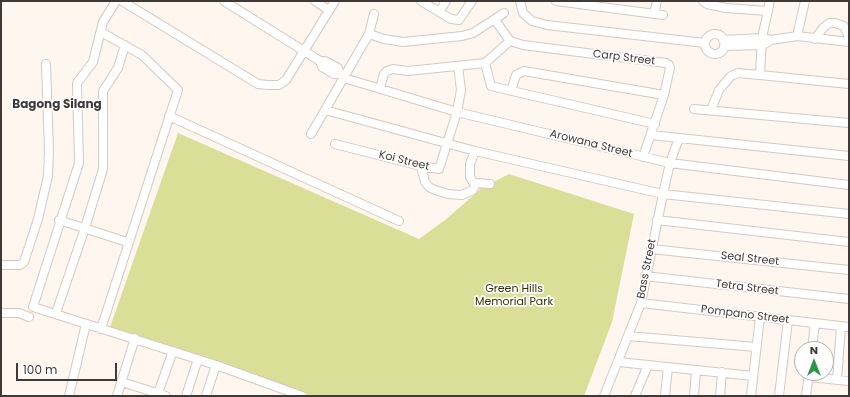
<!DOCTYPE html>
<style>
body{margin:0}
#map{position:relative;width:850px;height:397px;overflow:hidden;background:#fff6f0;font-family:Poppins,sans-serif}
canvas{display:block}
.frame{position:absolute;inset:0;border:2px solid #3f3a37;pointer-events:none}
.north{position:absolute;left:794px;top:341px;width:40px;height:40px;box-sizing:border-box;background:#fff;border:1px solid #b2b0af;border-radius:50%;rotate:0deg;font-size:11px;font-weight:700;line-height:16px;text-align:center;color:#3f3a37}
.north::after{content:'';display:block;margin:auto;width:14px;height:18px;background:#2e944a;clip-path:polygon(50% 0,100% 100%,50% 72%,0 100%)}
.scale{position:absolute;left:16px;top:363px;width:101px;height:18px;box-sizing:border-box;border:2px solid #3f3a37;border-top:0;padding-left:5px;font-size:12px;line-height:14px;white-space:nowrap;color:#3f3a37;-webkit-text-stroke:3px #fff;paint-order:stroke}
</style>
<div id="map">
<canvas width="850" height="397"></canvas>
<div class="frame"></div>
<div class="north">N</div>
<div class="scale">100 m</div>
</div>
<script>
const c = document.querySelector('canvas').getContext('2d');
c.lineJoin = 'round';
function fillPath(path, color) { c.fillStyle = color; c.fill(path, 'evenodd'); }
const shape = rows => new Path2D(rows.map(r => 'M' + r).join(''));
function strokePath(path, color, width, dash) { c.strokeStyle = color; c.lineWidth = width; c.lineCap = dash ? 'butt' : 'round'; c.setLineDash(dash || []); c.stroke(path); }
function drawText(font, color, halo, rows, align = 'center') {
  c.font = font + ' Poppins,sans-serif'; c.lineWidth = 3.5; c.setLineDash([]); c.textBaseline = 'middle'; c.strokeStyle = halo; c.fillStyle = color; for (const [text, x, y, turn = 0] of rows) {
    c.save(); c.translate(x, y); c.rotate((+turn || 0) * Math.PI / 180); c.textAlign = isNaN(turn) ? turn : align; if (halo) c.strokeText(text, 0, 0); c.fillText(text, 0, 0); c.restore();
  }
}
fillPath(shape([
 [178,133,419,239,445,220,482,188,509,174,634,214,612,322,584,396,312,396,109,330]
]), '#dbde97');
const minor = shape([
 [116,1,103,22,93,62,77,83,79,163,33,307,216,365,302,396],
 [122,1,258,84,268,85,279,85,286,80,335,1],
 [224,1,320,61,325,61,338,68,340,74],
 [315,1,329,10],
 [421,1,451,19,459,20,472,1],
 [520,1,523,13,532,21,547,25,705,43],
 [556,1,663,15],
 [703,1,707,4,726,8,768,11],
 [770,1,762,38,760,75,849,84],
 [439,12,446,1],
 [654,14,657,1],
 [495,20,510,41,523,45,666,63,669,65,670,68,664,95,643,157],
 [369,34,384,39,403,42,462,36,473,33,504,13],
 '705 44a10 10 0 1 1 20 0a10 10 0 1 1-20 0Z',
 [797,36,805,1],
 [815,39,823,28,829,23,835,23,844,26,849,37],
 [723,40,762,38,771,40,763,45,724,46],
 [771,40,797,36,849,42],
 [320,61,322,67,334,74,340,74,344,78,457,112,670,163,849,185],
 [485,63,491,86,495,87,655,124],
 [380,88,384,74,387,71,393,69,408,71,485,63,510,41],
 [511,91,516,75,524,71,664,95],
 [694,109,849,123],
 [325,110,475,151,663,194,849,214],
 [711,110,719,90,731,76,738,73,760,75],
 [169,116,399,221],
 [311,134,369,34,374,14],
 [651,135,849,156],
 [335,144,421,166,439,169,457,112,461,90,458,66],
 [475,151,470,164,470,177,473,182,476,183,490,184],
 [421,166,425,182,429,187,435,190,448,194,462,195,473,190,476,183],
 [59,220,127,242],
 [657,220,849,242],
 [651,249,849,270],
 [1,265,20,265,24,262,38,219,48,176,49,150,46,64],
 [645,276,849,299],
 [641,303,849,327],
 [1,313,19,313,29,317],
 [56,313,85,228,103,169,103,91,118,68,125,45],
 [101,329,178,90,142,55,101,32],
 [628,336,756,347],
 [812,349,815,323],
 [619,362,753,376],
 [809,377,849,381],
 [837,380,841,326],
 [122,382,166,396],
 [69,396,86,324],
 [117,396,135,338],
 [157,396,173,351],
 [186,396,198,359],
 [206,396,216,365],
 [604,396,641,303,663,194,670,163,679,138],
 [635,396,648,365],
 [665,396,668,367],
 [694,396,696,370],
 [720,396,722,372],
 [751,396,760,317],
 [779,396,788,320],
 [806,396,809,373]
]);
strokePath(minor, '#d4c9c3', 10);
strokePath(minor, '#fff', 8);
drawText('11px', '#3f3a37', '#fff', [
 ["Carp Street",624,58,7],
 ["Arowana Street",591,144,14],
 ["Koi Street",404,161,14],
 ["Seal Street",750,259,6],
 ["Bass Street",647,269,-79],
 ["Tetra Street",747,288,7],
 ["Pompano Street",745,315,7]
]);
drawText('11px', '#333306', '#fff', [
 ["Green Hills",514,289],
 ["Memorial Park",514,302]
]);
drawText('bold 12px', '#3f3a37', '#fff', [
 ["Bagong Silang",57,105]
]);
</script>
